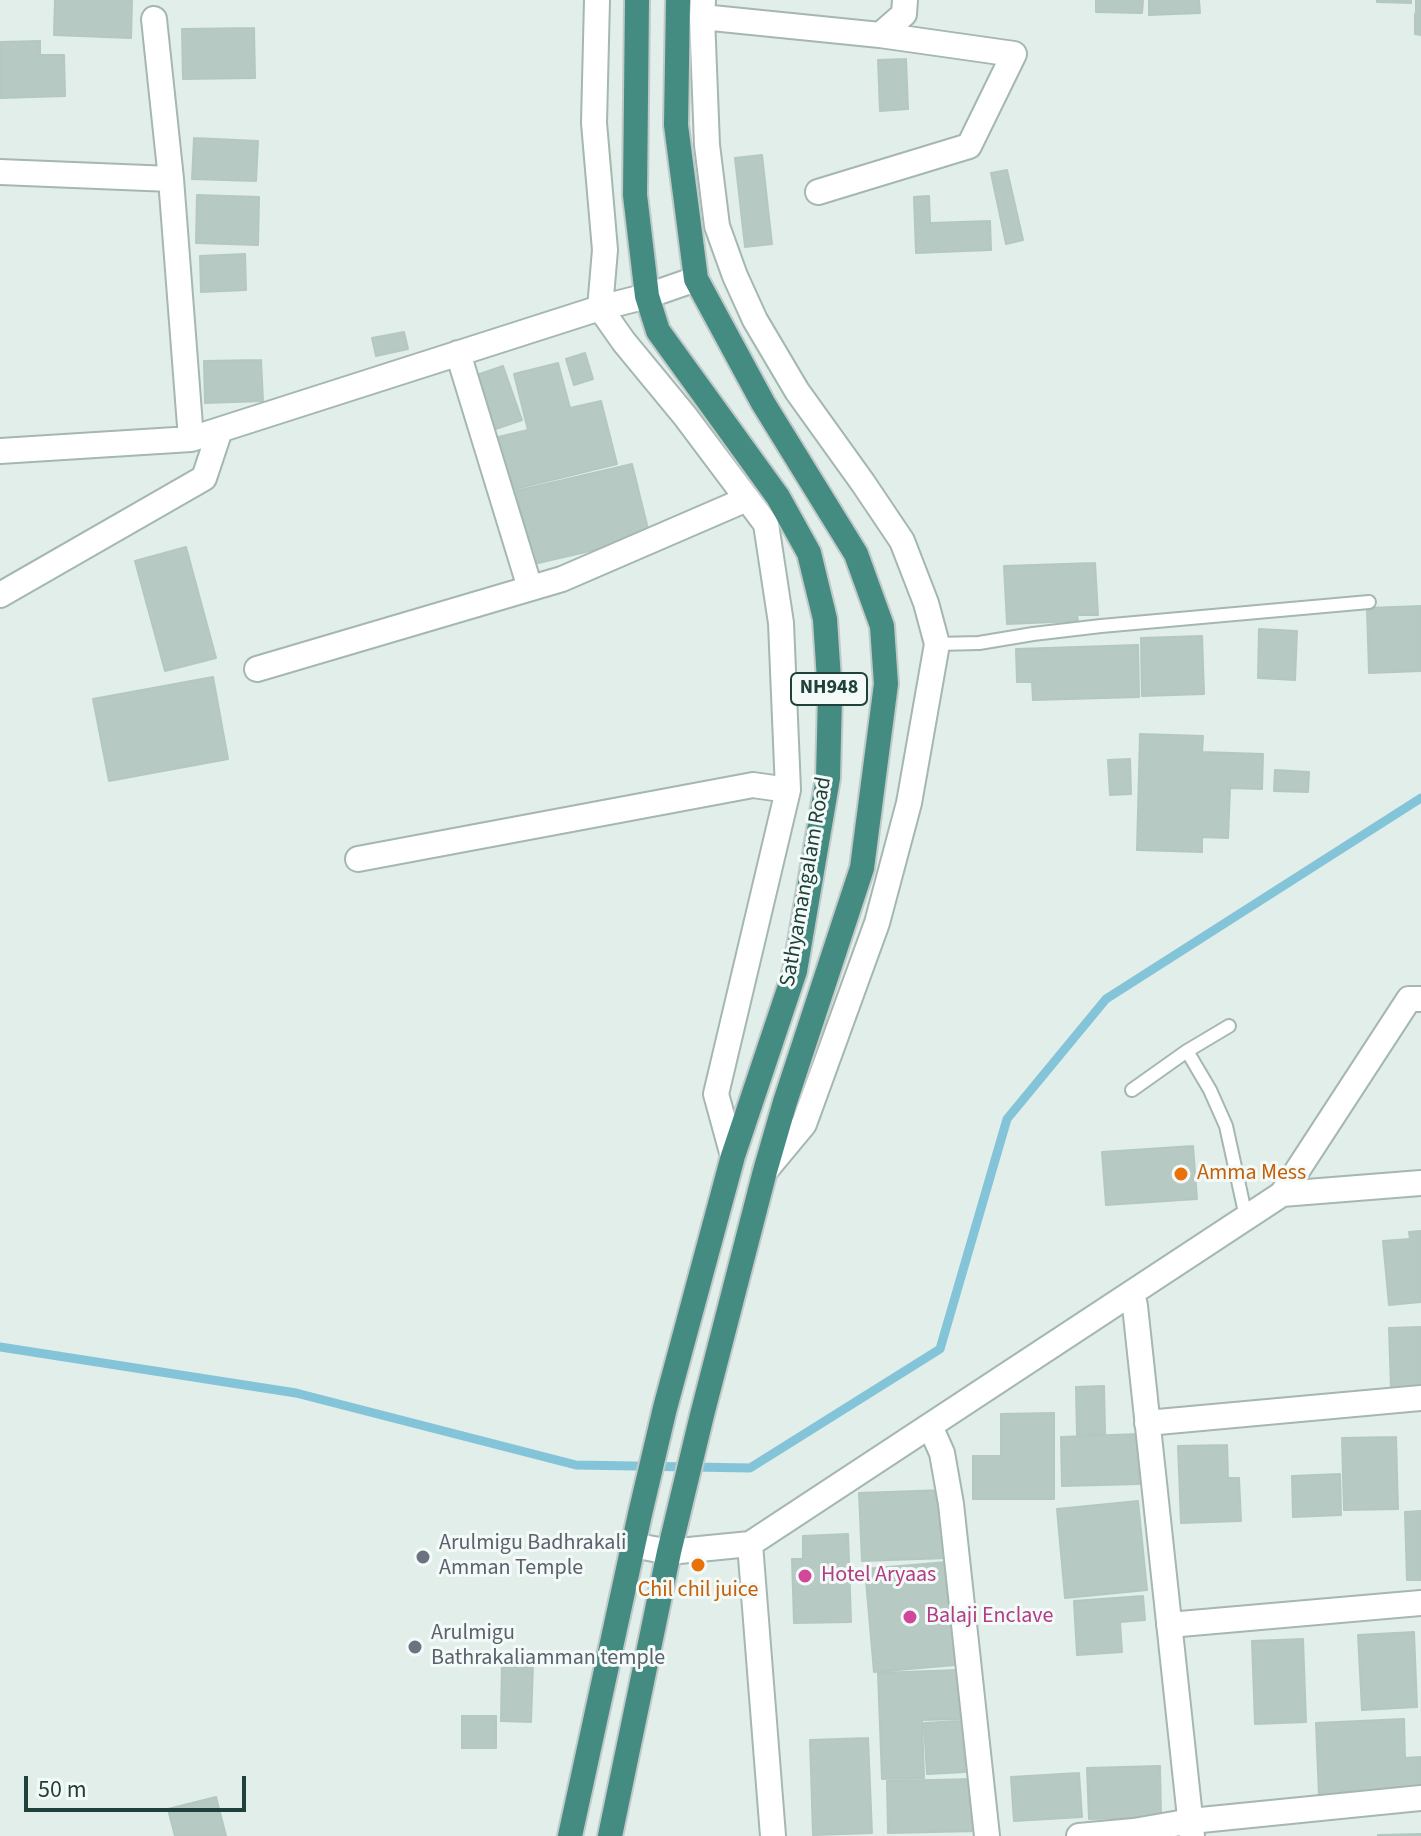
<!DOCTYPE html>
<style>
body{margin:0}
#map{position:relative;width:1421px;height:1836px;overflow:hidden;background:#e2eee9;font-family:"Source Sans 3",sans-serif}
canvas{display:block}
.scale{position:absolute;left:24px;top:1776px;width:222px;height:36px;box-sizing:border-box;border:4px solid #20413b;border-top:0;padding-left:10px;font-size:24px;line-height:28px;white-space:nowrap;color:#20413b;-webkit-text-stroke:6px #f3faf7;paint-order:stroke}
</style>
<div id="map">
<canvas width="1421" height="1836"></canvas>
<div class="scale">50 m</div>
</div>
<script>
const c = document.querySelector('canvas').getContext('2d');
c.lineJoin = 'round';
const shape = rows => new Path2D(rows.map(r => 'M' + r).join(''));
function strokePath(path, color, width, dash) { c.strokeStyle = color; c.lineWidth = width; c.lineCap = dash ? 'butt' : 'round'; c.setLineDash(dash || []); c.stroke(path); }
function fillPath(path, color) { c.fillStyle = color; c.fill(path, 'evenodd'); }
function drawText(font, color, halo, rows, align = 'center') {
  c.font = font + ' "Source Sans 3",sans-serif'; c.lineWidth = 6; c.setLineDash([]); c.textBaseline = 'middle'; c.strokeStyle = halo; c.fillStyle = color; for (const [text, x, y, turn = 0] of rows) {
    c.save(); c.translate(x, y); c.rotate((+turn || 0) * Math.PI / 180); c.textAlign = isNaN(turn) ? turn : align; if (halo) c.strokeText(text, 0, 0); c.fillText(text, 0, 0); c.restore();
  }
}
strokePath(shape([
 [0,1347,296,1393,576,1465,750,1468,940,1349,1007,1119,1106,999,1421,798]
]), '#84c4d9', 9);
const building = shape([
 [55,0,132,0,131,38,54,35,55,0],
 [1096,0,1143,0,1142,13,1096,12,1096,0],
 [1149,0,1199,0,1200,13,1149,15,1149,0],
 [1377,0,1411,0,1411,3,1377,2,1377,0],
 [1416,0,1421,0,1421,13,1416,13,1416,0],
 [1415,14,1421,14,1421,35,1415,34,1415,14],
 [254,28,255,78,183,79,182,29,254,28],
 [40,41,40,55,64,55,65,96,0,98,0,42,40,41],
 [906,59,908,109,880,111,878,60,906,59],
 [194,138,258,141,256,181,192,179,194,138],
 [762,155,772,244,745,247,735,158,762,155],
 [1007,170,1023,240,1006,244,991,173,1007,170],
 [197,195,259,197,258,245,196,243,197,195],
 [929,196,930,223,990,221,991,250,916,253,914,197,929,196],
 [245,254,246,290,201,292,200,256,245,254],
 [404,332,408,349,376,356,372,338,404,332],
 [585,353,593,379,574,385,566,359,585,353],
 [261,360,263,401,205,403,204,361,261,360],
 [558,363,570,408,601,401,617,464,507,491,494,438,528,430,514,374,558,363],
 [503,366,522,420,487,432,468,378,503,366],
 [632,464,650,537,534,564,516,491,632,464],
 [186,547,216,658,165,671,135,561,186,547],
 [1095,563,1098,615,1077,615,1078,621,1007,624,1004,566,1095,563],
 [1421,606,1421,671,1369,673,1367,608,1421,606],
 [1259,629,1297,631,1295,680,1258,678,1259,629],
 [1202,636,1204,694,1142,696,1141,638,1202,636],
 [1138,645,1139,697,1033,700,1032,682,1017,682,1016,649,1138,645],
 [213,677,228,759,109,781,93,699,213,677],
 [1140,734,1203,736,1202,752,1263,754,1262,789,1230,788,1228,838,1202,837,1202,852,1137,850,1140,734],
 [1130,759,1131,794,1110,795,1108,760,1130,759],
 [1275,770,1309,772,1308,792,1274,791,1275,770],
 [1193,1146,1197,1199,1106,1205,1102,1152,1193,1146],
 [1421,1231,1421,1302,1389,1305,1383,1241,1410,1239,1409,1232,1421,1231],
 [1421,1327,1421,1388,1391,1389,1389,1328,1421,1327],
 [1104,1386,1105,1434,1077,1435,1076,1387,1104,1386],
 [1054,1413,1054,1499,973,1499,973,1456,1001,1456,1001,1414,1054,1413],
 [1138,1434,1139,1484,1062,1486,1061,1437,1138,1434],
 [1396,1437,1398,1509,1344,1510,1342,1438,1396,1437],
 [1227,1445,1228,1478,1239,1478,1241,1521,1181,1523,1178,1446,1227,1445],
 [1340,1474,1341,1515,1293,1517,1292,1476,1340,1474],
 [945,1490,948,1558,862,1561,859,1493,945,1490],
 [1138,1501,1147,1590,1065,1598,1057,1509,1138,1501],
 [1421,1511,1421,1580,1407,1580,1405,1512,1421,1511],
 [848,1534,851,1622,794,1623,792,1559,803,1559,803,1536,848,1534],
 [947,1562,955,1665,874,1672,865,1569,947,1562],
 [1143,1596,1145,1620,1120,1622,1122,1652,1077,1655,1074,1601,1143,1596],
 [1414,1632,1417,1707,1362,1710,1358,1635,1414,1632],
 [1303,1639,1306,1722,1255,1724,1252,1641,1303,1639],
 [502,1663,533,1664,531,1722,501,1721,502,1663],
 [959,1670,961,1719,922,1720,924,1778,882,1779,878,1673,959,1670],
 [462,1716,496,1716,496,1748,462,1748,462,1716],
 [1404,1719,1405,1758,1421,1757,1421,1791,1319,1796,1316,1723,1404,1719],
 [962,1721,965,1772,927,1774,924,1723,962,1721],
 [868,1738,872,1833,813,1835,810,1740,868,1738],
 [1160,1766,1161,1817,1089,1819,1087,1768,1160,1766],
 [1079,1773,1082,1817,1014,1821,1011,1777,1079,1773],
 [977,1779,978,1831,888,1833,887,1781,977,1779],
 [216,1797,226,1836,175,1836,168,1809,216,1797],
 [1421,1834,1421,1836,1378,1836,1378,1835,1421,1834]
]);
fillPath(building, '#b7c9c3');
strokePath(building, '#b3c8c1', 2);
const service = shape([
 [937,644,979,643,1033,634,1101,626,1369,602],
 [1187,1051,1210,1090,1226,1126,1246,1217],
 [1132,1090,1187,1051,1229,1026]
]);
const minor = shape([
 [597,0,594,123,605,250,600,308,624,342,685,416,766,524,781,623,788,790,716,1094,733,1156],
 [703,0,702,17,707,145,717,226,735,276,755,320,797,391,863,483,902,541,926,603,937,644,909,803,877,923,804,1124,765,1171],
 [702,17,880,35,904,14,905,0],
 [154,19,171,179,191,439],
 [0,172,171,179],
 [818,192,969,146,1014,54,880,35],
 [458,353,530,588],
 [0,451,191,439,600,308,647,296,696,279],
 [0,595,204,478,220,430],
 [257,669,562,579,747,499],
 [358,859,753,785,788,790],
 [1282,1194,1409,999,1421,999],
 [1132,1293,1135,1306,1192,1836],
 [1147,1423,1421,1398],
 [930,1426,942,1453,951,1504,987,1836],
 [750,1544,1282,1194,1421,1183],
 [633,1545,669,1552,750,1544,773,1836],
 [1169,1625,1421,1603],
 [1079,1836,1134,1831,1191,1821,1421,1798]
]);
const trunk = shape([
 [570,1836,640,1514,665,1408,733,1156,795,971,828,778,830,695,825,619,809,553,778,497,658,331,647,296,635,195,637,0],
 [610,1836,669,1552,702,1415,765,1171,785,1102,862,868,886,684,882,626,856,554,763,403,696,279,676,125,678,0]
]);
strokePath(service, '#a4b7b1', 16);
strokePath(minor, '#a4b7b1', 28);
strokePath(trunk, '#c1cac8', 28);
strokePath(service, '#fff', 12);
strokePath(minor, '#fff', 24);
strokePath(trunk, '#448c82', 24);
for (const [x, y, r, color] of [
 [1181,1174,8,"#e8710a"],
 [423,1557,8,"#6b7280"],
 [698,1565,8,"#e8710a"],
 [805,1576,8,"#d1479c"],
 [910,1617,8,"#d1479c"],
 [415,1647,8,"#6b7280"]
]) { const dot = new Path2D(); dot.arc(x, y, r, 0, 2 * Math.PI); c.fillStyle = color; c.fill(dot); strokePath(dot, '#f3faf7', 3); }
for (const [x, y, w] of [
 [829,689,76]
]) { const box = new Path2D(); box.roundRect(x - w / 2, y - 16, w, 32, 6); c.fillStyle = '#f3faf7'; c.fill(box); strokePath(box, '#20413b', 2); }
drawText('bold 20px', '#20413b', null, [
 ["NH948",829,689]
]);
drawText('22px', '#20413b', '#f3faf7', [
 ["Sathyamangalam Road",807,882,-80]
]);
drawText('22px', '#c56008', '#f3faf7', [
 ["Amma Mess",1197,1174],
 ["Chil chil juice",698,1591,"center"]
], 'left');
drawText('22px', '#5b616d', '#f3faf7', [
 ["Arulmigu Badhrakali",439,1544],
 ["Amman Temple",439,1569],
 ["Arulmigu",431,1634],
 ["Bathrakaliamman temple",431,1659]
], 'left');
drawText('22px', '#b23c85', '#f3faf7', [
 ["Hotel Aryaas",821,1576],
 ["Balaji Enclave",926,1617]
], 'left');
</script>
